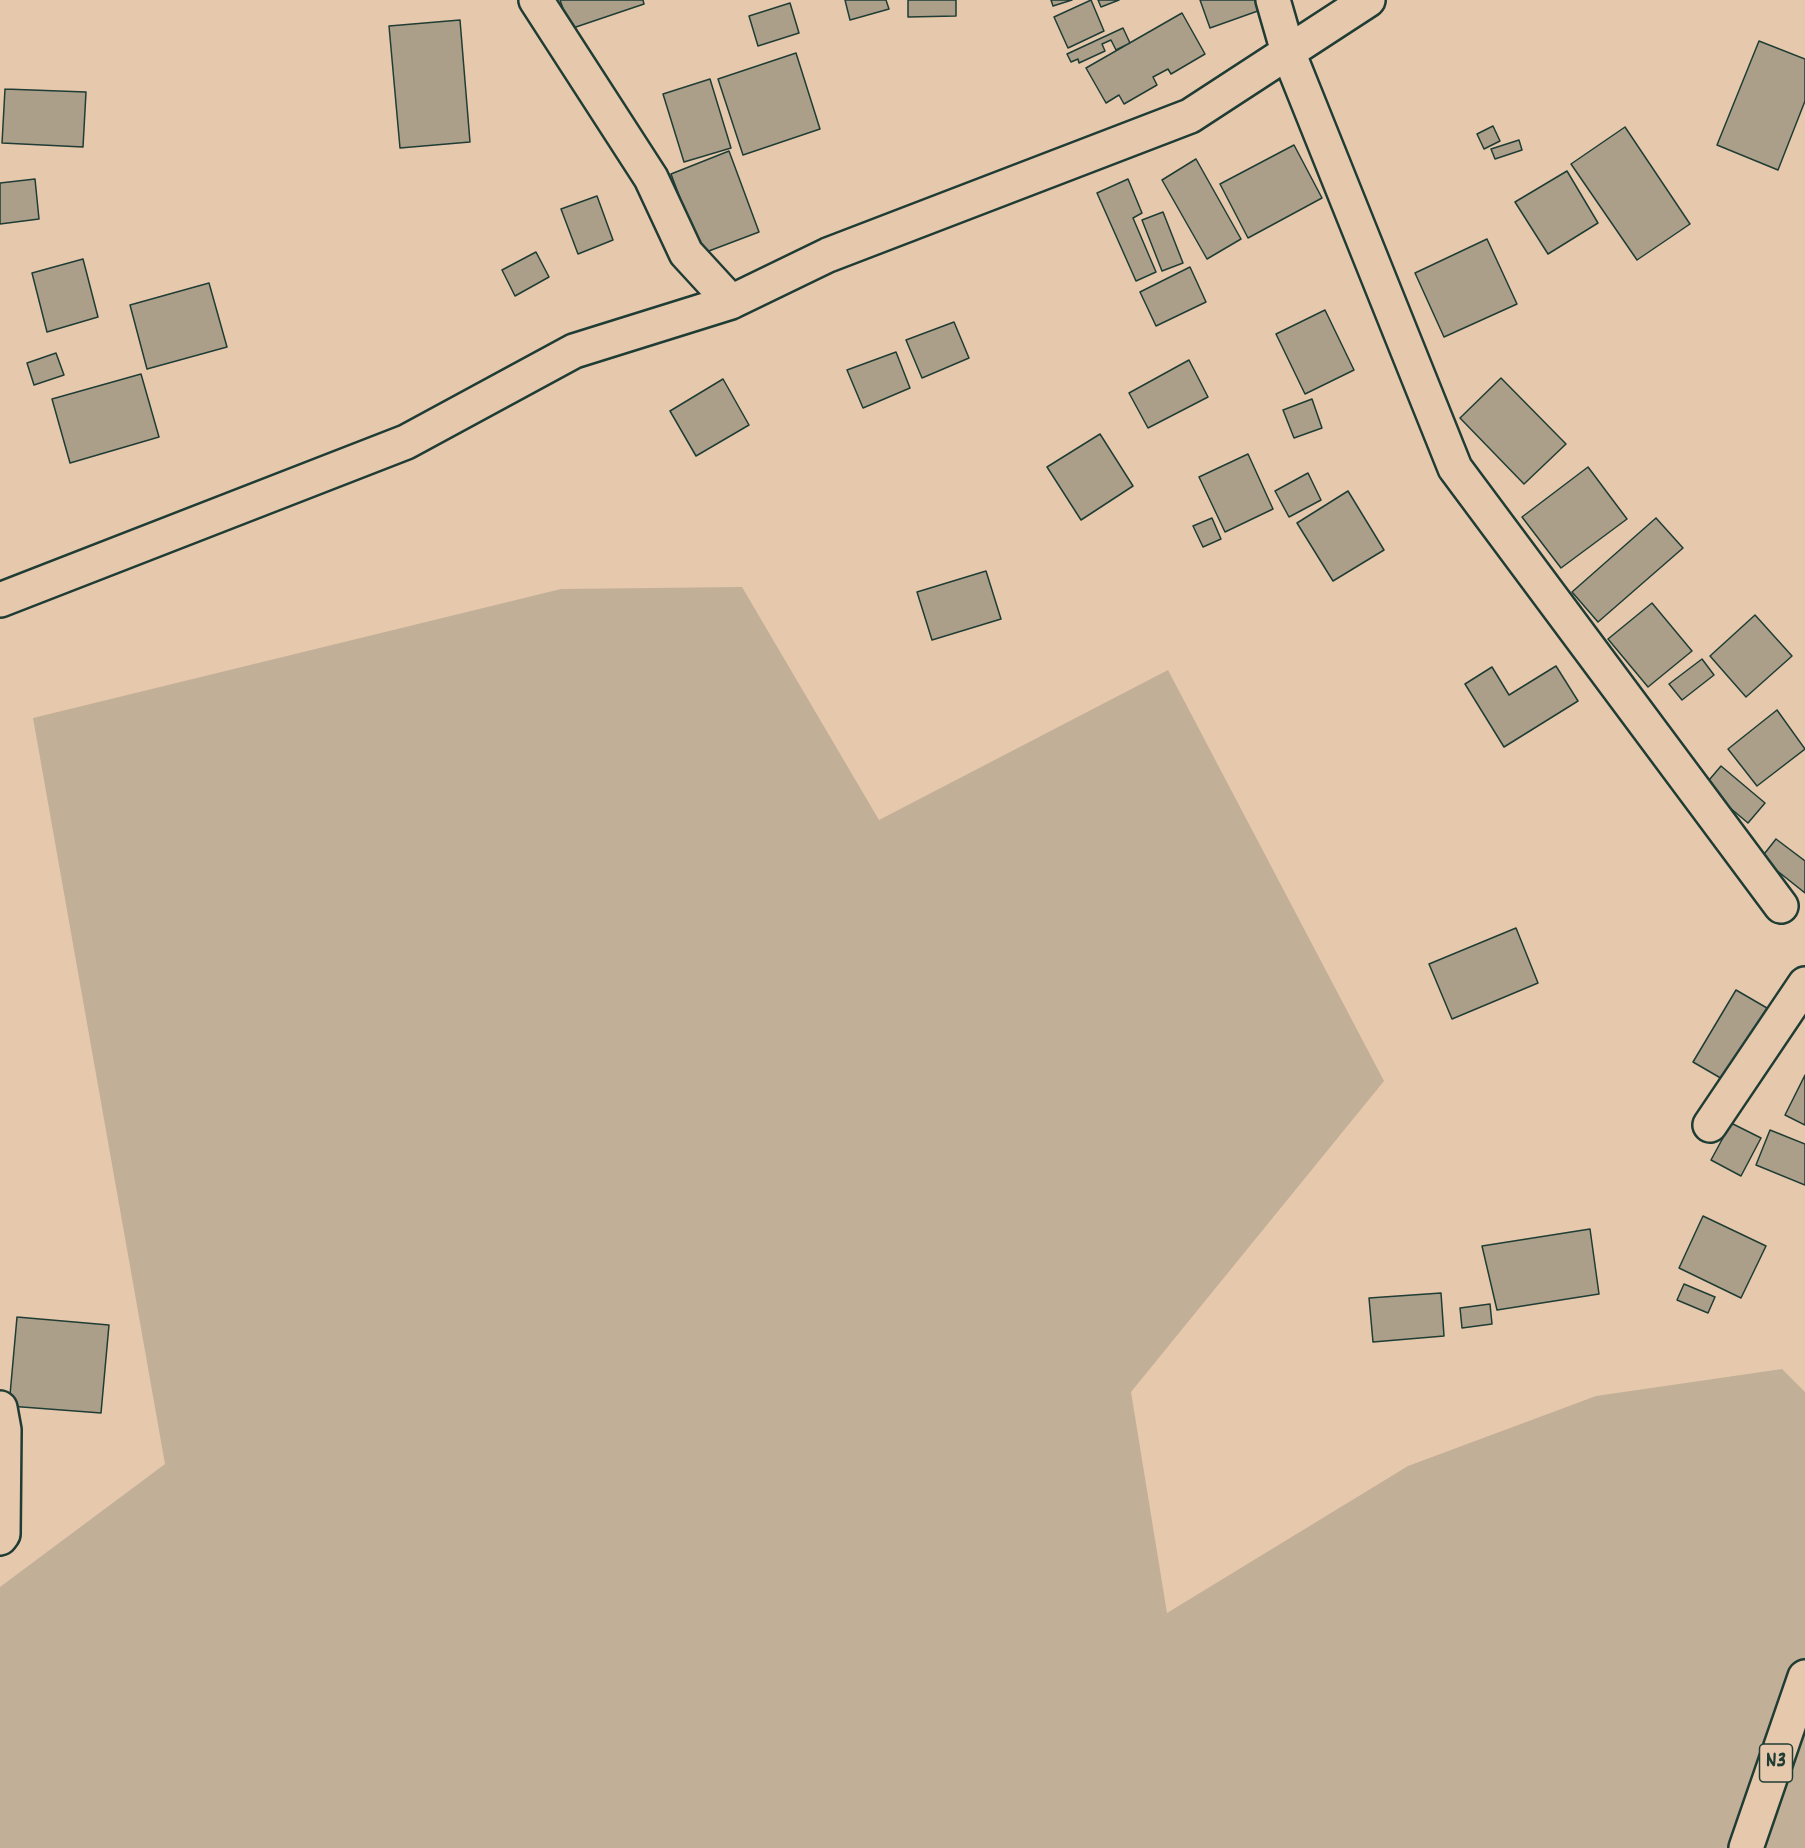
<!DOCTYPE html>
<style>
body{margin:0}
canvas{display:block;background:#e6c8ad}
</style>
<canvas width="1805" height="1848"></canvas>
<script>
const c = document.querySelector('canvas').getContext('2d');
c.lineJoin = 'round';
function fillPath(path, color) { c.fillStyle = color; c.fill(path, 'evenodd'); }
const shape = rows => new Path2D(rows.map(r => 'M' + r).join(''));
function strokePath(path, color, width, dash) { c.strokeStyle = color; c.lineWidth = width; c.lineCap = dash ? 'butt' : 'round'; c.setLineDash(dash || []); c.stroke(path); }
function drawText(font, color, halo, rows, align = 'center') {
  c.font = font + ' Dekko,sans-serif'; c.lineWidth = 4.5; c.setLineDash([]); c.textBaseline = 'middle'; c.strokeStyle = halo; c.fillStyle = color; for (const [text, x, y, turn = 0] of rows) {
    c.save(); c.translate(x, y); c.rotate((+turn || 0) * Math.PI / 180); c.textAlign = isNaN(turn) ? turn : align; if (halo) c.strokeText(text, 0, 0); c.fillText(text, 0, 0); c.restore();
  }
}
fillPath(shape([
 [742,587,879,820,1168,670,1384,1081,1131,1392,1167,1613,1408,1466,1596,1396,1782,1369,1805,1392,1805,1848,0,1848,0,1587,165,1464,33,718,561,589]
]), '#c2af97');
const building = shape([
 [560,0,643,0,644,4,570,29,560,0],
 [845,0,886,0,889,9,850,20,845,0],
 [908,0,956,0,956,16,908,17,908,0],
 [1051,0,1072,0,1053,6,1051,0],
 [1091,0,1104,31,1068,48,1054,17,1091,0],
 [1098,0,1119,0,1101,7,1098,0],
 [1200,0,1266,0,1269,7,1210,28,1200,0],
 [790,3,799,33,758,46,749,16,790,3],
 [1182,13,1205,54,1171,74,1168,69,1153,77,1157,85,1124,104,1119,95,1106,103,1086,68,1182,13],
 [460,20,470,142,400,148,389,26,460,20],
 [1123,28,1130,43,1116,50,1111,40,1102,44,1105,51,1079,63,1078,59,1071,62,1067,54,1123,28],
 [1759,41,1805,59,1805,101,1778,170,1717,145,1759,41],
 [796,53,820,129,743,155,718,79,796,53],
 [710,79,731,148,684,162,663,94,710,79],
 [5,89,86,92,83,147,2,143,5,89],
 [1493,126,1500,141,1484,149,1477,134,1493,126],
 [1625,127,1690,224,1637,260,1571,164,1625,127],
 [1519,140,1522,150,1495,159,1491,149,1519,140],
 [1294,145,1322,198,1248,238,1220,184,1294,145],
 [729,151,759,232,701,254,671,174,729,151],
 [1196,159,1241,239,1207,259,1162,180,1196,159],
 [1567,171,1598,223,1548,254,1515,202,1567,171],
 [35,179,39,219,0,224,0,183,35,179],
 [1128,179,1142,213,1133,218,1156,272,1136,281,1097,193,1128,179],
 [597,196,613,240,578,254,561,209,597,196],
 [1163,212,1183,263,1162,271,1142,220,1163,212],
 [1487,239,1517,304,1444,337,1415,273,1487,239],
 [536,252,549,277,515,296,502,270,536,252],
 [83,259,98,317,47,332,32,273,83,259],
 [1190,267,1206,302,1156,326,1140,292,1190,267],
 [209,283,227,347,147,369,130,305,209,283],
 [1325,310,1354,370,1305,394,1276,334,1325,310],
 [954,322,969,358,922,378,906,340,954,322],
 [896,352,910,388,863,408,847,370,896,352],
 [56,353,64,375,34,385,27,363,56,353],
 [1189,360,1208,397,1148,428,1129,393,1189,360],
 [141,374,159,437,70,463,52,399,141,374],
 [1501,378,1566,444,1524,484,1460,418,1501,378],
 [723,379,749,425,696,456,670,411,723,379],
 [1312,399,1322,428,1294,438,1283,410,1312,399],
 [1100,434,1133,486,1081,520,1047,467,1100,434],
 [1248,454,1273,509,1225,532,1199,477,1248,454],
 [1588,467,1627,519,1561,568,1522,517,1588,467],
 [1308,473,1321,500,1289,517,1275,491,1308,473],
 [1348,491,1384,550,1333,581,1297,523,1348,491],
 [1212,518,1221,539,1203,547,1193,526,1212,518],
 [1656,518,1683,548,1598,622,1572,592,1656,518],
 [986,571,1001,619,932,640,917,592,986,571],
 [1652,603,1692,651,1648,687,1608,639,1652,603],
 [1755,615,1792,656,1746,697,1710,656,1755,615],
 [1702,659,1714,675,1682,700,1669,684,1702,659],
 [1556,666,1578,701,1504,747,1465,684,1492,667,1509,695,1556,666],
 [1777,710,1805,749,1757,786,1728,749,1777,710],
 [1721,766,1765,803,1748,823,1704,786,1721,766],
 [1776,839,1805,861,1805,893,1761,858,1776,839],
 [1516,928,1538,983,1452,1019,1429,964,1516,928],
 [1736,990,1767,1008,1724,1080,1693,1062,1736,990],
 [1805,1075,1805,1125,1785,1115,1805,1075],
 [1731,1123,1761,1138,1741,1176,1711,1160,1731,1123],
 [1770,1130,1805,1144,1805,1185,1756,1165,1770,1130],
 [1703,1216,1766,1246,1741,1298,1679,1268,1703,1216],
 [1590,1229,1599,1294,1497,1310,1482,1246,1590,1229],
 [1684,1284,1715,1297,1708,1313,1677,1300,1684,1284],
 [1441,1293,1444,1336,1373,1342,1369,1298,1441,1293],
 [1490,1304,1492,1324,1462,1328,1460,1308,1490,1304],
 [17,1317,109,1325,101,1413,9,1406,17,1317]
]);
fillPath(building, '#ab9f8a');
strokePath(building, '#1f3d34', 1.5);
const minor = shape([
 [536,0,651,178,686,253,731,302],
 [1273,0,1288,52,1455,468,1781,906],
 [0,600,406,442,574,351,731,302,828,255,1190,116,1368,0],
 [1710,1125,1805,984],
 [0,1408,4,1430,3,1534,0,1538]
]);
const highway = shape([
 [1746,1848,1805,1677]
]);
strokePath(minor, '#1f3d34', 38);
strokePath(highway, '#1f3d34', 38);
strokePath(minor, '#e6c8ad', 33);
strokePath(highway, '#e6c8ad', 33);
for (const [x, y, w] of [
 [1776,1763,33]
]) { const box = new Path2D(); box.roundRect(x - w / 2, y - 19, w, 38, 4.5); c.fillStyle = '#e6c8ad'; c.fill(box); strokePath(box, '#1f3d34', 1.5); }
drawText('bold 22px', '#1f3d34', null, [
 ["N3",1776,1763]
]);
</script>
